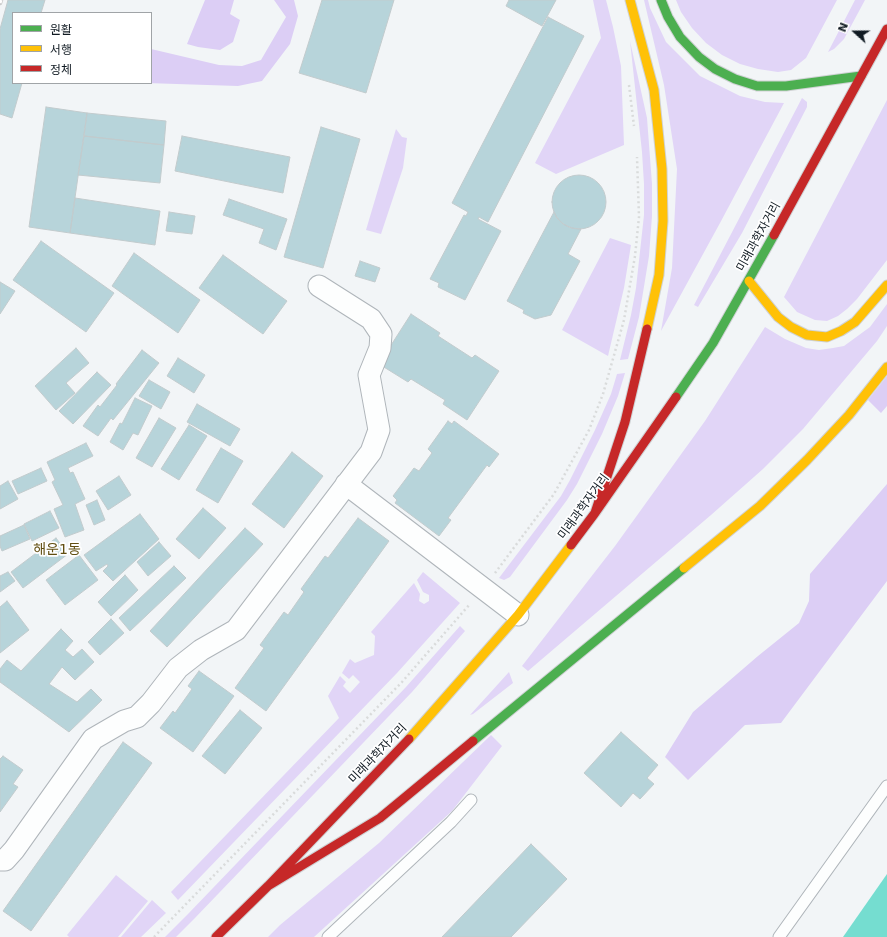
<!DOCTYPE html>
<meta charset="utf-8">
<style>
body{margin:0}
#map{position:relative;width:887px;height:937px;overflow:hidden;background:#f2f5f7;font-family:"DejaVu Sans","Noto Sans KR",sans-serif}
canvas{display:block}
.legend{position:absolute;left:12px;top:12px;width:140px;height:72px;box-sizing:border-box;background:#fff;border:1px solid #a0a4a7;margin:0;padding:5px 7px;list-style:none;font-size:12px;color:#111b23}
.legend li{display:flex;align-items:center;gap:8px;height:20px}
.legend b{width:20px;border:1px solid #a0a4a7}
.north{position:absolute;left:835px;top:12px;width:40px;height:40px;-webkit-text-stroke:3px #fff;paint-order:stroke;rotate:291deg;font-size:11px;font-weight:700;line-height:16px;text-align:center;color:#111b23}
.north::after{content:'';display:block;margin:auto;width:14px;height:18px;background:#111b23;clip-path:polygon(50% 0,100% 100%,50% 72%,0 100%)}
</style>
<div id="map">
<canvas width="887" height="937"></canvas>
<ul class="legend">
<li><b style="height:5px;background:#4caf50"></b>원활</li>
<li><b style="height:5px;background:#ffc107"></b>서행</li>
<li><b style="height:5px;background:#c62828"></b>정체</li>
</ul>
<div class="north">N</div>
</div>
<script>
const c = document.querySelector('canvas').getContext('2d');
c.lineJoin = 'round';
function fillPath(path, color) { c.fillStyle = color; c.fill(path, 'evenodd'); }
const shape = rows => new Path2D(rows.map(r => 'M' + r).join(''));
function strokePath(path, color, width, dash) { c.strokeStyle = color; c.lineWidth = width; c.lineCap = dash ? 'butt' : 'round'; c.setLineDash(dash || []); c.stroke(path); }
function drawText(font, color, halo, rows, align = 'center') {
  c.font = font + ' "DejaVu Sans","Noto Sans KR",sans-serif'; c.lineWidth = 3.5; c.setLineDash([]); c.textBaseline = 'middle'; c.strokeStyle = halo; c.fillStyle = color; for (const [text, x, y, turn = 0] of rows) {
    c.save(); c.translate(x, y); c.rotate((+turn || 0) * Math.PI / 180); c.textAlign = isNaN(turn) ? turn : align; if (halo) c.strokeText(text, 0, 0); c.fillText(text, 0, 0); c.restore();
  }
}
fillPath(shape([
 [593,0,606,0,613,27,621,66,624,145,556,174,535,163,601,38],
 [644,0,648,0,650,8,666,42,700,76,740,96,765,102,784,103,720,223,661,331,672,268,677,169,664,85],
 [676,0,837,0,806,58,791,70,778,72,758,69,740,64,722,55,706,43,692,28,681,12],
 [855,0,865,0,844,39,834,49,828,52],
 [630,41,647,118,652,184,652,216,649,256,639,317,628,359,620,360,631,315,636,288,644,215,644,184,642,152],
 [802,98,807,102,807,107,742,233,698,307,694,305],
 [887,100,887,260,857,299,847,309,838,316,827,321,815,320,797,312,784,297],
 [396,129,402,137,407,138,403,168,381,234,366,230],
 [610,238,631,245,624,288,608,356,562,330],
 [887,304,887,326,877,341,803,429,763,469,711,515,528,671,522,666,615,546,705,421,765,327,785,339,806,348,819,350,833,348,844,346,870,327],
 [625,373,618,396,602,434,577,484,567,500,510,577,504,580,499,578,561,496,570,480,595,430,611,394,617,374],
 [423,572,460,603,397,673,178,900,171,892,339,718,328,696,340,676,346,682,343,686,350,693,360,682,353,675,349,679,342,673,350,659,355,663,374,655,375,636,371,632,414,583,420,594,419,601,424,604,429,601,429,595,423,592,417,580],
 [460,626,465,631,412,692,194,919,176,937,165,937,188,914,406,687],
 [509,672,513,683,473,714,470,715],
 [491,735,502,746,452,811,314,937,268,937,280,925,379,843],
 [116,875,148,901,118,937,69,937,67,935],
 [152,900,166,913,141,937,121,937]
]), '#e1d5f7');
fillPath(shape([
 [205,0,234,0,230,14,240,20,233,42,220,50,198,47,187,44],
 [274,0,294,0,298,16,290,44,262,81,238,86,146,83,151,83,151,49,219,65,242,66,261,60,286,17],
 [887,376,887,406,881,413,868,400],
 [887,484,887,581,781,723,745,725,688,780,665,757,693,712,758,656,799,623,809,601,810,574]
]), '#dccef5');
fillPath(shape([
 [887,874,887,937,843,937]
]), '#75ddd0');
const building = shape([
 [8,0,45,0,41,13,13,13,13,83,22,83,12,118,0,114,0,29,8,0],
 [322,0,394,0,366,93,299,73,322,0],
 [509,0,556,0,542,26,506,6,509,0],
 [548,17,584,36,488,222,479,217,478,219,501,231,465,300,438,287,439,283,430,279,464,215,466,216,468,212,452,203,548,17],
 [46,107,87,113,70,233,29,227,46,107],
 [87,113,166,121,164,145,84,136,87,113],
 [321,127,360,139,323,268,284,257,321,127],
 [84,136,164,145,160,183,78,175,84,136],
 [182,136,290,157,283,193,175,171,182,136],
 '552 202a27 27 0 1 1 54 0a27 27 0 1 1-54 0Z',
 [75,198,160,211,155,245,70,233,75,198],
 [229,199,287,219,276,250,259,243,264,229,223,215,229,199],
 [169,212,195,216,192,234,166,231,169,212],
 [554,212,557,218,563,224,572,228,581,229,568,254,580,261,551,315,535,319,523,313,524,310,507,301,554,212],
 [41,241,114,293,86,332,13,280,41,241],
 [134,253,200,300,178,333,112,286,134,253],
 [223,255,287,301,263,334,199,288,223,255],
 [360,261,380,268,375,282,355,276,360,261],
 [0,282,15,291,0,314,0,282],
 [411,314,440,333,438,336,472,358,475,355,499,371,467,420,443,404,445,400,411,379,408,382,379,364,411,314],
 [76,348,89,363,66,383,75,393,56,410,35,386,76,348],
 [142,350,159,363,113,420,111,418,98,436,83,426,98,405,100,407,117,385,116,384,142,350],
 [178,358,205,375,194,393,167,376,178,358],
 [97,372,111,385,73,424,59,411,97,372],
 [149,380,170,392,161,409,139,396,149,380],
 [135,398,152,406,138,435,133,433,123,450,110,442,120,423,122,424,135,398],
 [197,404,240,429,230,446,187,422,197,404],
 [159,418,176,428,152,467,136,458,159,418],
 [448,421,452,424,454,421,499,454,489,467,487,465,448,518,451,520,439,536,395,503,397,500,393,496,414,468,419,471,432,453,428,449,448,421],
 [189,425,207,436,179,480,161,469,189,425],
 [86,443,93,456,68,468,70,473,73,472,85,499,75,504,84,530,65,537,54,509,63,505,52,482,55,480,47,462,86,443],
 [221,448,243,461,218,503,196,490,221,448],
 [292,452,323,476,284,528,252,504,292,452],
 [41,468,47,481,18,494,12,481,41,468],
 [119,476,131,495,108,510,96,491,119,476],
 [8,481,18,499,0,509,0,486,8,481],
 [97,500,105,520,94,525,86,505,97,500],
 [203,508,226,528,199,559,176,539,203,508],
 [50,511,59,528,32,541,24,524,50,511],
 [140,514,159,539,113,581,103,571,108,566,107,564,96,571,84,555,140,514],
 [358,518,389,541,266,711,235,688,264,648,260,645,284,612,288,615,304,592,301,589,325,556,328,558,358,518],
 [24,525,30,539,2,551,0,546,0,536,24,525],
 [245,528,263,544,167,647,150,631,245,528],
 [56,538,68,554,23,588,11,572,56,538],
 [159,542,171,556,148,576,137,562,159,542],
 [79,555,98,580,65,605,46,580,79,555],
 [174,566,186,578,130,631,119,618,174,566],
 [8,572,15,581,0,592,0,576,8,572],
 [125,575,138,590,111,616,98,602,125,575],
 [7,601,29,630,0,653,0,607,7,601],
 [111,619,124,633,100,655,88,642,111,619],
 [61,629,73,641,65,650,73,657,82,649,94,662,75,680,62,667,49,684,77,702,91,689,102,700,69,732,0,682,0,669,7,660,21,671,61,629],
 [199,671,234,696,193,752,160,728,173,711,175,713,192,689,188,686,199,671],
 [240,710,262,728,225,774,202,756,240,710],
 [621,732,658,765,647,778,654,784,640,799,633,793,621,807,584,773,621,732],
 [123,742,152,763,31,931,3,911,123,742],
 [3,756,23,770,13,784,18,787,0,812,0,759,3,756],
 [531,844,567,879,511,937,442,937,531,844]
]);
fillPath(building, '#b7d4da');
strokePath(building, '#c2cbcd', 1);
const lane = shape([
 [328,937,451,822,471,800],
 [779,937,887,786]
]);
const street = shape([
 [346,484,518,615],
 [0,860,5,860,14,850,93,739,124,721,137,717,151,703,178,668,201,650,236,630,371,452,379,430,369,375,380,348,381,334,371,319,319,286]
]);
const fast = shape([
 [661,0,668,17,680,37,699,57,715,69,735,79,757,86,786,86,861,76],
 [676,397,713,343,774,235],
 [473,741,684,568]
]);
const slow = shape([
 [630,0,654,90,662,169,663,221,659,275,647,329],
 [749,281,778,317,791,327,807,335,827,337,841,331,855,322,887,285],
 [684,568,760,506,807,460,849,415,887,367],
 [409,739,518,615,571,545]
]);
const jam = shape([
 [774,235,887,29],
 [595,513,625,422,647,329],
 [571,545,595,513,676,397],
 [268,886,380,818,473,741],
 [216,937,268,886,409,739]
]);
strokePath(lane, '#afb5ba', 13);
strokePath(street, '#afb5ba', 23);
strokePath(fast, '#cfd2d4', 11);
strokePath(slow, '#cfd2d4', 11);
strokePath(jam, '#cfd2d4', 11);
strokePath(shape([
 [629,85,634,126],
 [495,573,554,494,589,430,603,394,624,320,635,256,639,217,637,157],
 [154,937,402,682,470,604]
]), '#d9dbdb', 2.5, [2, 3]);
strokePath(lane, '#fdfefe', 11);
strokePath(street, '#fdfefe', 21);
strokePath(fast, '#4caf50', 9);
strokePath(slow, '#ffc107', 9);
strokePath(jam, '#c62828', 9);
const rail = shape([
 [0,3,1,0]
]);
strokePath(rail, '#cacbcc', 4.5);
strokePath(rail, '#fff', 3, [9]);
drawText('12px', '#111b23', '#fff', [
 ["미래과학자거리",759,237,-61],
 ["미래과학자거리",584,507,-54],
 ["미래과학자거리",378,754,-46]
]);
drawText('14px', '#614e11', '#fff', [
 ["해운1동",57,550]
]);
</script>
